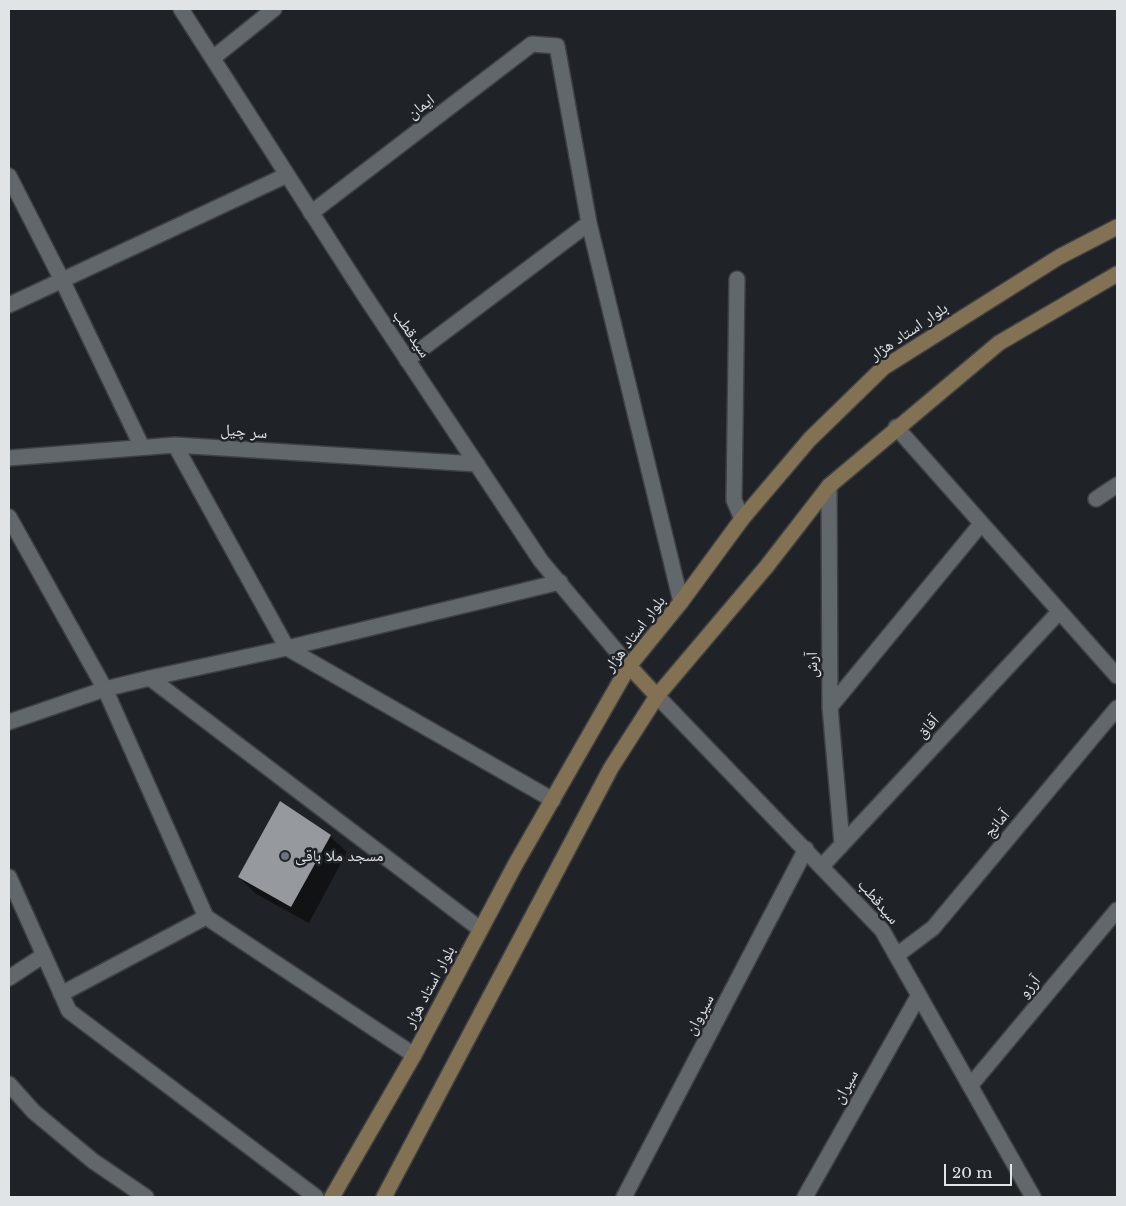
<!DOCTYPE html>
<meta charset="utf-8">
<style>
body{margin:0}
#map{position:relative;width:1126px;height:1206px;overflow:hidden;background:#1f2327;font-family:"Libre Baskerville",serif}
canvas{display:block}
.frame{position:absolute;inset:0;border:10px solid #e1e4e6;pointer-events:none}
.scale{position:absolute;left:944px;top:1164px;width:68px;height:22px;box-sizing:border-box;border:2px solid #e1e4e6;border-top:0;padding-left:6px;font-size:15px;line-height:18px;white-space:nowrap;color:#e1e4e6;-webkit-text-stroke:4px #1f2327;paint-order:stroke}
</style>
<div id="map">
<canvas width="1126" height="1206"></canvas>
<div class="frame"></div>
<div class="scale">20 m</div>
</div>
<script>
const c = document.querySelector('canvas').getContext('2d');
c.lineJoin = 'round';
function fillPath(path, color) { c.fillStyle = color; c.fill(path, 'evenodd'); }
const shape = rows => new Path2D(rows.map(r => 'M' + r).join(''));
function strokePath(path, color, width, dash) { c.strokeStyle = color; c.lineWidth = width; c.lineCap = dash ? 'butt' : 'round'; c.setLineDash(dash || []); c.stroke(path); }
function drawText(font, color, halo, rows, align = 'center') {
  c.font = font + ' "Libre Baskerville","Noto Naskh Arabic",serif'; c.lineWidth = 5; c.setLineDash([]); c.textBaseline = 'middle'; c.strokeStyle = halo; c.fillStyle = color; for (const [text, x, y, turn = 0] of rows) {
    c.save(); c.translate(x, y); c.rotate((+turn || 0) * Math.PI / 180); c.textAlign = isNaN(turn) ? turn : align; if (halo) c.strokeText(text, 0, 0); c.fillText(text, 0, 0); c.restore();
  }
}
fillPath(shape([
 [330,836,347,852,309,923,256,894,239,877]
]), '#0007');
fillPath(shape([
 [280,801,331,835,291,907,238,877]
]), '#969a9f');
const minor = shape([
 [213,58,274,9],
 [9,176,62,280,142,447],
 [311,213,532,44,557,46,589,223,681,602],
 [737,279,734,500,742,519],
 [9,305,287,175],
 [407,360,589,223],
 [896,427,1117,676],
 [175,445,287,648,553,800],
 [9,458,175,445,477,464],
 [829,486,830,707,842,844],
 [1096,499,1117,485],
 [9,517,105,689,206,917,414,1055],
 [150,678,480,929],
 [657,696,882,930,1033,1197],
 [830,707,981,524],
 [9,722,105,689,150,678,287,648,560,582],
 [822,866,1059,612],
 [9,877,69,1011,316,1197],
 [897,955,933,928,1117,708],
 [9,978,44,955],
 [61,994,206,917],
 [9,1084,34,1112,93,1161,146,1197],
 [970,1086,1117,910],
 [624,1197,806,849],
 [805,1197,919,995]
]);
const tertiary = shape([
 [181,9,361,290,541,561,629,666]
]);
const secondary = shape([
 [629,666,657,696],
 [332,1197,414,1055,515,865,629,666,681,602,742,519,810,439,883,368,1059,257,1117,227],
 [384,1197,611,768,657,696,767,566,829,486,999,343,1117,274]
]);
strokePath(minor, '#3d4143', 18);
strokePath(tertiary, '#3d4143', 18);
strokePath(secondary, '#3d4143', 18);
strokePath(minor, '#62676b', 15);
strokePath(tertiary, '#62676b', 15);
strokePath(secondary, '#827153', 15);
for (const [x, y, r, color] of [
 [285,856,5,"#6b7280"]
]) { const dot = new Path2D(); dot.arc(x, y, r, 0, 2 * Math.PI); c.fillStyle = color; c.fill(dot); strokePath(dot, '#1f2327', 2); }
drawText('16px', '#e1e4e6', '#1f2327', [
 ["ایمان",421,107,-37],
 ["بلوار استاد هژار",909,332,-34],
 ["سیدقطب",411,334,56],
 ["سر چیل",244,432,4],
 ["بلوار استاد هژار",635,634,-53],
 ["آرش",812,665,-90],
 ["آفاق",928,727,-47],
 ["آمانج",997,824,-50],
 ["سیدقطب",878,902,49],
 ["بلوار استاد هژار",430,987,-62],
 ["آرزو",1030,987,-50],
 ["سیروان",700,1015,-62],
 ["سیران",846,1087,-61]
]);
drawText('16px', '#e1e4e6', '#1f2327', [
 ["مسجد ملا باقی",295,856]
], 'left');
</script>
